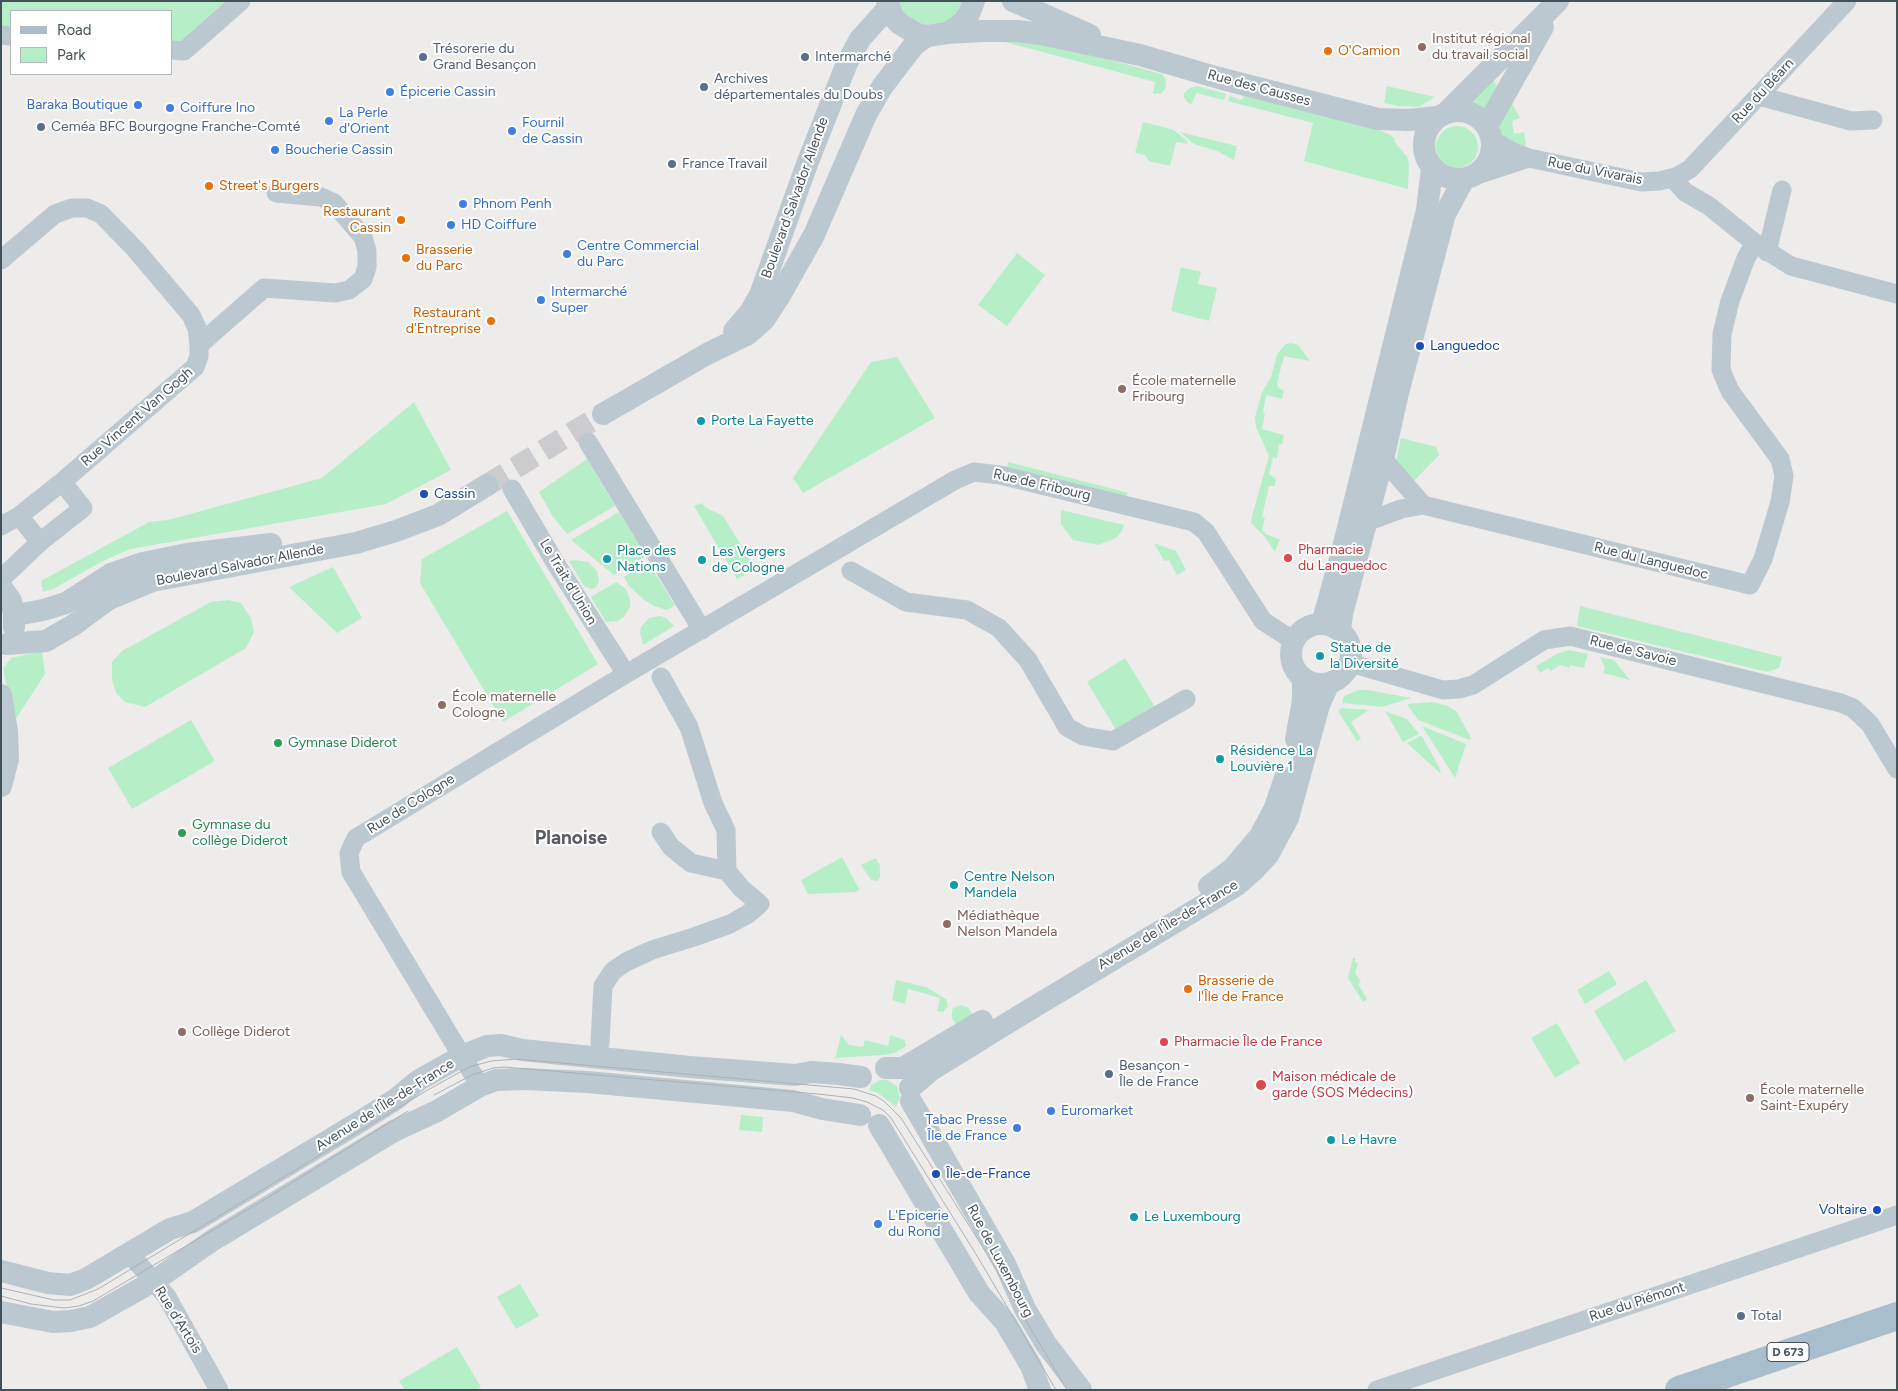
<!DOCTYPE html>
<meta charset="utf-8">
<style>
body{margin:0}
#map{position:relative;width:1898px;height:1391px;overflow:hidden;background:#eeebeb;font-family:Figtree,sans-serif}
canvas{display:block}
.frame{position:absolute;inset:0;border:2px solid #435159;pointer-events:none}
.legend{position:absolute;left:10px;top:10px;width:162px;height:65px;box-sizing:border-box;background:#fff;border:1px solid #b4b9bd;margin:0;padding:6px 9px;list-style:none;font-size:15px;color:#435159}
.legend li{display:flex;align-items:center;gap:10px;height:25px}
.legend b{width:25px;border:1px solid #b4b9bd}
</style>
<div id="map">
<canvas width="1898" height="1391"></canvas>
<div class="frame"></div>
<ul class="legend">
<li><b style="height:6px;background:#a9becc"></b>Road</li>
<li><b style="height:14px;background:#b6efc7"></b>Park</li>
</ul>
</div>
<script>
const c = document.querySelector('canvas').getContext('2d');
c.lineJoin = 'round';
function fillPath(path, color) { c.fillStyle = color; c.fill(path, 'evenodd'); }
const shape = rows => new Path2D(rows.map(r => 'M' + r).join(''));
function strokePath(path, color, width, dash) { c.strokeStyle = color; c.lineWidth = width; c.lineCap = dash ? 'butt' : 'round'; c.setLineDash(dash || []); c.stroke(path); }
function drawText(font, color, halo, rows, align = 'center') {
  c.font = font + ' Figtree,sans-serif'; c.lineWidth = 4; c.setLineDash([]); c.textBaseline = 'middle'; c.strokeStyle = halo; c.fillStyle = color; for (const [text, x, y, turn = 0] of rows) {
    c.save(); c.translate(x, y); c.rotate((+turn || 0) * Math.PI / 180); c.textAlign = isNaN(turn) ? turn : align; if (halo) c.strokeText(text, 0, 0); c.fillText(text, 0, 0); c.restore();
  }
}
fillPath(shape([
 [1,1,233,1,184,45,171,44,171,11,11,11,11,31,1,30],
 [897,1,965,1,961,9,948,22,921,25,905,16],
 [1006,36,1048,43,1162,74,1165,78,1166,87,1162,93,1153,94,1155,82,1005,42],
 [1490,76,1500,90,1485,111,1477,105,1468,102],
 [1197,86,1226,94,1224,100,1196,93,1192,104,1188,103,1184,97,1184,93,1190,88],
 [1387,86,1435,97,1419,107,1398,106,1384,103],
 [1244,95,1372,127,1391,135,1395,139,1394,141,1407,157,1409,164,1408,189,1304,161,1313,123,1228,101,1230,96,1242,100],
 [1507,103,1513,105,1520,118,1512,121,1514,134,1524,132,1526,144,1523,148,1501,135,1500,131,1499,125],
 [1143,122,1174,130,1188,142,1187,144,1176,142,1170,166,1149,161,1145,155,1135,153],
 '1436 147a21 21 0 1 1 42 0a21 21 0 1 1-42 0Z',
 [1180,132,1237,146,1234,160,1217,151,1194,144],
 [1017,253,1045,275,1007,326,978,305],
 [1181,267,1201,272,1198,284,1217,288,1209,321,1171,311],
 [1291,343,1298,345,1310,361,1284,356,1277,383,1278,387,1284,391,1282,399,1266,395,1263,413,1265,414,1262,429,1284,435,1282,444,1279,444,1277,458,1273,457,1269,474,1276,479,1275,486,1269,486,1262,517,1265,518,1262,531,1265,532,1265,534,1280,539,1275,552,1265,537,1251,523,1252,516,1269,456,1256,427,1255,417,1262,392,1271,377,1277,354,1286,344],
 [897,357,935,418,803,493,793,478,871,362],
 [414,402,451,470,386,504,131,549,103,561,53,589,43,592,41,581,149,522,168,520,322,478],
 [1401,438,1436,447,1439,455,1413,482,1396,461],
 [587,459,615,506,567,534,553,517,539,492],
 [1008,462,1129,493,1126,496,1120,497,1007,467],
 [702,503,705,507,723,516,756,569,737,579,694,506],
 [1061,510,1124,525,1122,531,1116,538,1098,545,1073,540,1061,524],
 [507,511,598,664,503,722,420,583,422,559],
 [619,512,646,556,614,575,571,540],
 [1154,543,1176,551,1186,570,1177,575,1169,560,1164,561],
 [576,560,588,562,597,571,599,582,595,588,591,589,584,586,569,561],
 [648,562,675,605,667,610,654,606,643,599,629,586,624,577],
 [333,567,362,618,337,633,289,587],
 [616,582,626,589,630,600,630,607,624,617,618,621,606,622,591,597],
 [228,600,241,603,251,618,254,632,246,648,145,707,125,702,116,693,112,679,112,662,122,651,211,602],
 [1580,606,1782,657,1779,668,1768,672,1577,626],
 [660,616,666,618,674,626,643,645,640,633,641,627,649,618],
 [1568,650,1588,654,1584,668,1570,665,1569,668,1560,665,1551,671,1548,668,1540,673,1536,666,1557,654],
 [42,651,45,674,14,722,4,674,4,667,11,658],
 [1600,657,1614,660,1630,680,1603,673,1605,667],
 [1125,658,1157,710,1118,733,1087,682],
 [1359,690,1368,690,1411,698,1382,707,1342,703,1344,696],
 [1432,702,1448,706,1457,712,1471,738,1470,740,1418,720,1407,704],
 [1342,708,1369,710,1351,722,1361,739,1357,741,1338,711],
 [1385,711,1407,719,1419,734,1403,742],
 [191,720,215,761,132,809,108,768],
 [1422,726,1466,744,1455,778],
 [1420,736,1422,736,1438,765,1441,772,1440,773,1407,743],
 [842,857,859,889,857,892,808,894,801,880],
 [876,858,880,866,880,877,877,881,871,880,861,865],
 [1353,958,1355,958,1355,962,1358,963,1355,973,1361,982,1358,984,1367,999,1363,1002,1348,978],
 [1609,971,1617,984,1585,1004,1577,990],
 [896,980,926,987,946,999,948,1006,943,1012,937,1011,940,998,908,989,905,1004,892,1000],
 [1646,980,1676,1031,1624,1061,1594,1011],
 [961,1005,969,1008,975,1019,959,1029,952,1018,952,1011,953,1008],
 [1557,1023,1580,1063,1555,1078,1531,1038],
 [841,1035,849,1045,863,1047,865,1040,888,1046,890,1035,905,1040,906,1046,894,1053,884,1055,835,1058],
 [881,1080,887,1080,897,1086,900,1098,896,1107,878,1093,869,1090,871,1085],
 [741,1115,763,1117,762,1132,739,1130],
 [520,1284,539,1316,516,1329,497,1297],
 [457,1347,481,1387,476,1390,405,1390,399,1381]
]), '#b6efc7');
strokePath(shape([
 [487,485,603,414]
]), '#ccccce', 22, [22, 11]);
strokePath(shape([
 [1,35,11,36],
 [171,50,184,51,241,1],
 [1759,96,1851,121,1873,120],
 [1492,140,1511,151,1529,158,1641,182,1659,181,1676,177,1690,169,1847,1],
 [1474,176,1529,158],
 [1676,177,1677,183,1685,192,1709,206,1755,243,1791,266,1897,294],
 [1767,252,1782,190],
 [1,260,55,214,72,208,87,208,101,214,135,249,191,315,197,328,199,345,199,356,195,367,62,482,19,516,1,526],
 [199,345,264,288,335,293,349,290,363,279,367,267,367,251,363,237,334,203,321,197,276,193],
 [588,442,702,630],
 [512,489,556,564,626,674],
 [1423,505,1750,585,1763,559,1780,502,1784,476,1780,459,1730,391,1721,370,1722,334,1730,301,1746,258,1755,243],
 [19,516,40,542],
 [1366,522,1401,509,1423,505,1383,459],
 [851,571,906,602,967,610,999,628,1028,660,1067,727,1083,736,1113,741,1186,699],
 [1,579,40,542,83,508,62,482],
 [1350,663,1443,690,1459,689,1473,685,1544,640,1570,636,1841,703,1853,708,1870,724,1897,769],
 [661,832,671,847,691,863,727,871],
 [600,1043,603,986,613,971,626,962,652,950,694,937,730,924,748,914,760,904,741,888,727,871,726,830,713,803,689,727,661,677],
 [480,1086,351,872,349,853,356,838,626,674,955,480,974,472,1000,475,1194,522,1206,532,1263,621,1294,641],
 [130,1254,167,1297,219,1390],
 [1377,1390,1897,1215]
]), '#bbc8cf', 19);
strokePath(shape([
 [887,1,893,17,900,24,917,34,927,36,947,33,955,28,963,22,969,14,974,1],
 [1013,1,1090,35],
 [947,33,982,31,1018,31,1041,34,1140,55,1219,78,1378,119,1408,120,1437,117],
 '1424 145a34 34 0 1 1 68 0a34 34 0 1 1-68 0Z',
 [1447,112,1558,1],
 [1487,126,1543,27],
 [734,331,751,311,760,295,807,164,847,63,860,39,888,8],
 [603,414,707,354,748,334,764,320,779,297,814,235,866,115,882,87,914,45,927,36],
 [1,587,11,601,14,613,14,627],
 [14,613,22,614,43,610,66,603,111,574,143,563,187,554,271,544],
 '1291 654a30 30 0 1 1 60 0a30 30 0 1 1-60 0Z',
 [1322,624,1343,548,1427,210,1432,168],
 [1340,630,1342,614,1383,459,1398,393,1445,214,1464,179],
 [7,644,46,641,75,624,109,599,152,581,356,543,396,531,438,515,487,485],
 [1,695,7,731,8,759,1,786],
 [1296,739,1303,701,1303,679],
 [1209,886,1232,869,1260,836,1274,810,1285,778],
 [886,1068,903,1068,982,1021],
 [910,1088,930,1071,1019,1016,1237,885,1254,870,1268,855,1288,818,1319,705,1329,683],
 [911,1101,1005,1264,1025,1309,1046,1344,1081,1390],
 [879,1125,979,1293,1005,1322,1031,1366,1040,1390],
 [1,1271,48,1283,70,1285,86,1279,170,1229,193,1222,361,1121,396,1099,419,1080,462,1056,487,1046,501,1045,522,1050,690,1067,795,1075,811,1072,839,1074,861,1077],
 [1,1312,53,1322,71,1321,90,1317,154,1281,213,1240,394,1131,437,1111,480,1086,496,1080,525,1079,588,1082,793,1101,822,1109,860,1115]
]), '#bbc8cf', 22);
strokePath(shape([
 [1679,1390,1897,1316]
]), '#a9becc', 28);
strokePath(shape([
 [434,1095,472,1075,493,1068,504,1067,818,1094,853,1098,867,1102,883,1110,891,1118,976,1254,1056,1390],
 [1,1288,54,1300,70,1300,98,1289,426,1091,469,1067,491,1061,517,1059,854,1089,876,1096,885,1102,901,1118,982,1246,1067,1390],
 [1,1296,31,1304,64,1308,79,1306,93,1301,269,1197,408,1111]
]), '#adb1b6', 1);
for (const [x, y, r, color] of [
 [1422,47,5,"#8d6e63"],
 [1328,51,5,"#e8710a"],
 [423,57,5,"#5c6f8a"],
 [805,57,5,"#5c6f8a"],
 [704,87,5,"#5c6f8a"],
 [390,92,5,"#3f7fe0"],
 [138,105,5,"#3f7fe0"],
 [170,108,5,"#3f7fe0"],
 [329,121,5,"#3f7fe0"],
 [41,127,5,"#5c6f8a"],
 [512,131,5,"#3f7fe0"],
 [275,150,5,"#3f7fe0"],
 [672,164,5,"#5c6f8a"],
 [209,186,5,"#e8710a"],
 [463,204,5,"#3f7fe0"],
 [401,220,5,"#e8710a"],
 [451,225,5,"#3f7fe0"],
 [567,254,5,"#3f7fe0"],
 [406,258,5,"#e8710a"],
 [541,300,5,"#3f7fe0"],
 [491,321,5,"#e8710a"],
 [1420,346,5,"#1a4fb4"],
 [1122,389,5,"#8d6e63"],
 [701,421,5,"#0f9aa8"],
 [424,494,5,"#1a4fb4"],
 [1288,558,5,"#e0444e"],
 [607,559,5,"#0f9aa8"],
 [702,560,5,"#0f9aa8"],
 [1320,656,5,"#0f9aa8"],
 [442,705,5,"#8d6e63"],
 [278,743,5,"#2e9e5b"],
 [1220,759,5,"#0f9aa8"],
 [182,833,5,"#2e9e5b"],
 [954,885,5,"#0f9aa8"],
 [947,924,5,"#8d6e63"],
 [1188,989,5,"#e8710a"],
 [182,1032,5,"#8d6e63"],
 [1164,1042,5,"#e0444e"],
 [1109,1074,5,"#5c6f8a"],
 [1261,1085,6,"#e0444e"],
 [1750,1098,5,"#8d6e63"],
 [1051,1111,5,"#3f7fe0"],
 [1017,1128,5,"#3f7fe0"],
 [1331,1140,5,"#0f9aa8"],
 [936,1174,5,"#1a4fb4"],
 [1877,1210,5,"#1a4fb4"],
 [1134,1217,5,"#0f9aa8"],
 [878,1224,5,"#3f7fe0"],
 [1741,1316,5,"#5c6f8a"]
]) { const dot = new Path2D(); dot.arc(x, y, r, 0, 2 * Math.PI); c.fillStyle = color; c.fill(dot); strokePath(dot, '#fff', 2); }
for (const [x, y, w] of [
 [1788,1352,42]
]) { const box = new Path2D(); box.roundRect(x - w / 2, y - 9.5, w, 19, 4); c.fillStyle = '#fff'; c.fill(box); strokePath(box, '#435159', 1); }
drawText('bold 12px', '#435159', null, [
 ["D 673",1788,1352]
]);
drawText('14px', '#785e54', '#fff', [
 ["Institut régional",1432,39],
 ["du travail social",1432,55],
 ["École maternelle",1132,381],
 ["Fribourg",1132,397],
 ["École maternelle",452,697],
 ["Cologne",452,713],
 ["Médiathèque",957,916],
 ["Nelson Mandela",957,932],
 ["Collège Diderot",192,1032],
 ["École maternelle",1760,1090],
 ["Saint-Exupéry",1760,1106]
], 'left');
drawText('14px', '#4e5e75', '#fff', [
 ["Trésorerie du",433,49],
 ["Grand Besançon",433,65],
 ["Intermarché",815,57],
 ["Archives",714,79],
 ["départementales du Doubs",714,95],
 ["Ceméa BFC Bourgogne Franche-Comté",51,127],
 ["France Travail",682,164],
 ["Besançon -",1119,1066],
 ["Île de France",1119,1082],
 ["Total",1751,1316]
], 'left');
drawText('14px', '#c56008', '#fff', [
 ["O'Camion",1338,51],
 ["Street's Burgers",219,186],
 ["Restaurant",391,212,"right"],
 ["Cassin",391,228,"right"],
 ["Brasserie",416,250],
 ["du Parc",416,266],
 ["Restaurant",481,313,"right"],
 ["d'Entreprise",481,329,"right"],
 ["Brasserie de",1198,981],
 ["l'Île de France",1198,997]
], 'left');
drawText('14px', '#435159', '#fff', [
 ["Rue des Causses",1259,88,15],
 ["Rue du Béarn",1763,91,-47],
 ["Rue du Vivarais",1595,171,11],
 ["Boulevard Salvador Allende",795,198,-70],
 ["Rue Vincent Van Gogh",137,417,-41],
 ["Rue de Fribourg",1042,485,13],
 ["Rue du Languedoc",1651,561,14],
 ["Boulevard Salvador Allende",240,565,-11],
 ["Le Trait d'Union",568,582,59],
 ["Rue de Savoie",1633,651,14],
 ["Rue de Cologne",411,804,-32],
 ["Avenue de l'Île-de-France",1168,925,-31],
 ["Avenue de l’Île-de-France",385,1105,-32],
 ["Rue de Luxembourg",1000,1261,62],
 ["Rue du Piémont",1637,1302,-18],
 ["Rue d'Artois",178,1320,58]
]);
drawText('14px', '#366cbe', '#fff', [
 ["Épicerie Cassin",400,92],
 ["Baraka Boutique",128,105,"right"],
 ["Coiffure Ino",180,108],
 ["La Perle",339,113],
 ["d'Orient",339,129],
 ["Fournil",522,123],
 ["de Cassin",522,139],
 ["Boucherie Cassin",285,150],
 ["Phnom Penh",473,204],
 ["HD Coiffure",461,225],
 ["Centre Commercial",577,246],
 ["du Parc",577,262],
 ["Intermarché",551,292],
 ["Super",551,308],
 ["Euromarket",1061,1111],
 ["Tabac Presse",1007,1120,"right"],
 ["Île de France",1007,1136,"right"],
 ["L'Epicerie",888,1216],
 ["du Rond",888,1232]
], 'left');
drawText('14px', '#164399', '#fff', [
 ["Languedoc",1430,346],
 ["Cassin",434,494],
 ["Île-de-France",946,1174],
 ["Voltaire",1867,1210,"right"]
], 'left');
drawText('14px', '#0d838f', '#fff', [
 ["Porte La Fayette",711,421],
 ["Place des",617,551],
 ["Nations",617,567],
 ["Les Vergers",712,552],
 ["de Cologne",712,568],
 ["Statue de",1330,648],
 ["la Diversité",1330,664],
 ["Résidence La",1230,751],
 ["Louvière 1",1230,767],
 ["Centre Nelson",964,877],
 ["Mandela",964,893],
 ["Le Havre",1341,1140],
 ["Le Luxembourg",1144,1217]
], 'left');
drawText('14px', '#be3a42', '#fff', [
 ["Pharmacie",1298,550],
 ["du Languedoc",1298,566],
 ["Pharmacie Île de France",1174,1042],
 ["Maison médicale de",1272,1077],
 ["garde (SOS Médecins)",1272,1093]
], 'left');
drawText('14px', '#27864d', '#fff', [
 ["Gymnase Diderot",288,743],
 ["Gymnase du",192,825],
 ["collège Diderot",192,841]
], 'left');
drawText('bold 19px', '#585c60', '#fff', [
 ["Planoise",571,838]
]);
</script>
